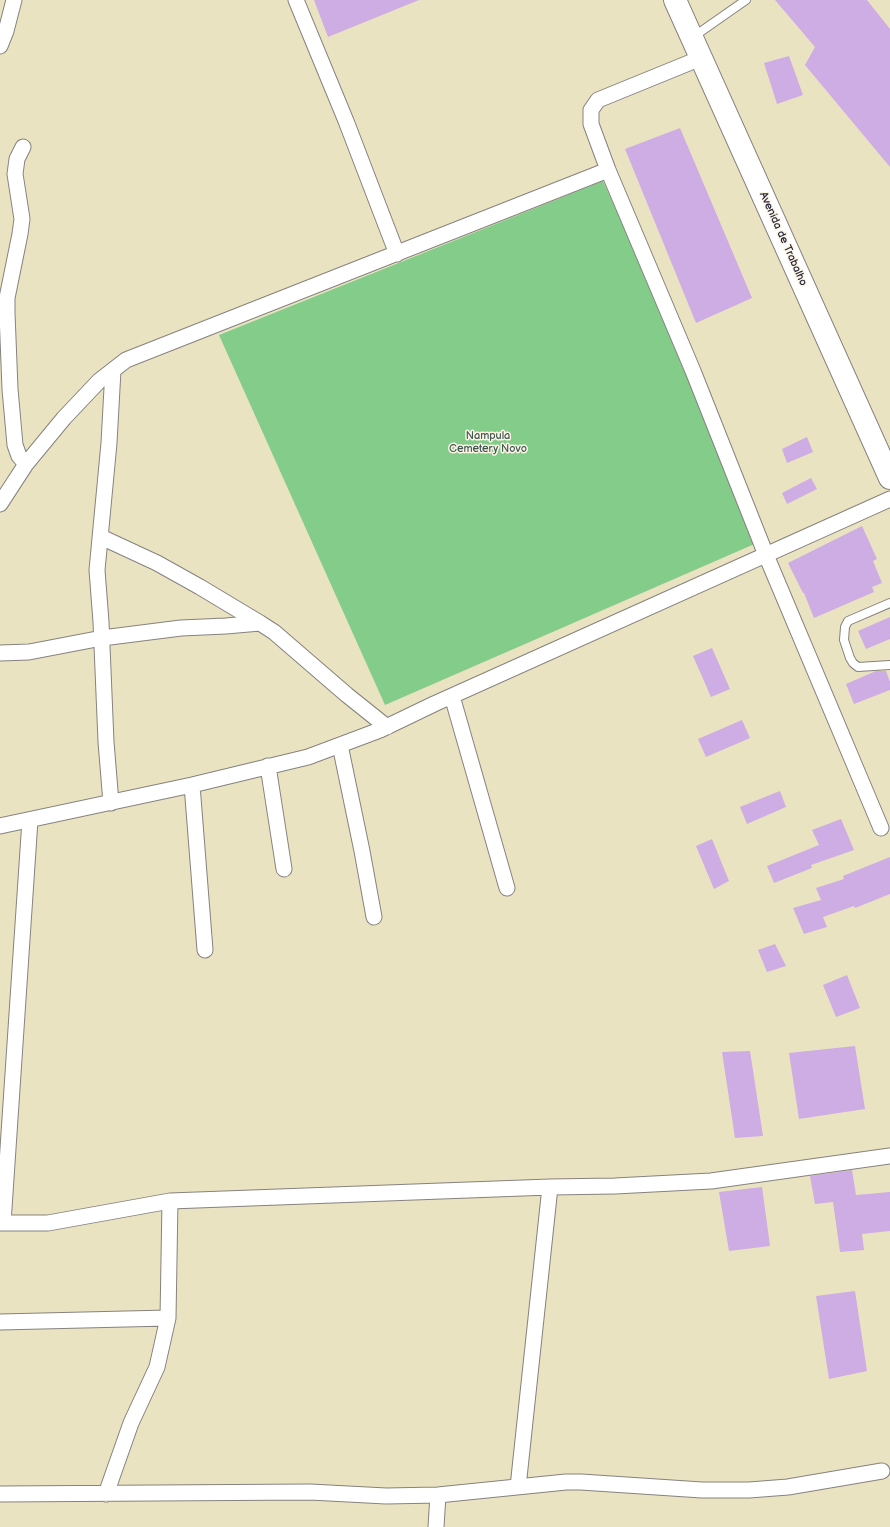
<!DOCTYPE html>
<style>
body{margin:0}
canvas{display:block;background:#eae3c1}
</style>
<canvas width="890" height="1527"></canvas>
<script>
const c = document.querySelector('canvas').getContext('2d');
c.lineJoin = 'round';
function fillPath(path, color) { c.fillStyle = color; c.fill(path, 'evenodd'); }
const shape = rows => new Path2D(rows.map(r => 'M' + r).join(''));
function strokePath(path, color, width, dash) { c.strokeStyle = color; c.lineWidth = width; c.lineCap = dash ? 'butt' : 'round'; c.setLineDash(dash || []); c.stroke(path); }
function drawText(font, color, halo, rows, align = 'center') {
  c.font = font + ' "Balsamiq Sans",sans-serif'; c.lineWidth = 3; c.setLineDash([]); c.textBaseline = 'middle'; c.strokeStyle = halo; c.fillStyle = color; for (const [text, x, y, turn = 0] of rows) {
    c.save(); c.translate(x, y); c.rotate((+turn || 0) * Math.PI / 180); c.textAlign = isNaN(turn) ? turn : align; if (halo) c.strokeText(text, 0, 0); c.fillText(text, 0, 0); c.restore();
  }
}
fillPath(shape([
 [603,181,766,539,385,705,219,335]
]), '#83cc89');
fillPath(shape([
 [314,0,419,0,328,37],
 [775,0,867,0,890,29,890,167,805,65,815,47],
 [789,56,803,95,777,104,764,63],
 [680,128,752,298,696,323,625,149],
 [807,437,813,452,787,463,782,449],
 [811,478,817,489,787,504,782,493],
 [862,526,877,559,873,561,882,583,872,587,874,592,814,618,804,593,803,593,788,563],
 [890,617,890,639,866,649,858,631],
 [712,648,730,689,711,697,693,656],
 [876,671,886,671,890,682,890,690,854,704,846,684],
 [742,720,750,738,706,757,698,739],
 [780,791,786,807,747,824,740,807],
 [841,819,854,850,811,865,812,868,774,883,767,866,819,845,812,830],
 [712,839,729,881,714,889,696,846],
 [890,857,890,894,855,908,854,906,823,917,827,927,804,934,793,908,821,900,816,888,844,879,843,876],
 [775,944,786,966,767,972,758,950],
 [847,975,860,1008,836,1017,823,985],
 [855,1046,865,1109,799,1119,789,1053],
 [750,1051,763,1136,735,1138,722,1052],
 [852,1170,856,1195,890,1192,890,1231,862,1234,864,1250,840,1252,833,1202,815,1204,810,1176],
 [762,1187,770,1246,729,1251,719,1192],
 [855,1291,867,1371,829,1379,816,1296]
]), '#ceace4');
const service = shape([
 [693,37,746,0],
 [890,603,848,621,845,627,844,640,850,658,853,663,858,667,890,665]
]);
const minor = shape([
 [296,0,346,121,397,254],
 [0,46,6,31,14,0],
 [701,58,598,100,591,110,591,124,608,170,693,371,766,555,881,828],
 [23,147,17,159,15,174,22,219,20,234,7,298,7,313,10,389,15,445,19,456,26,464],
 [0,504,26,464,64,418,99,381,126,360,608,170],
 [101,537,157,563,200,587,260,623],
 [0,653,29,652,102,638,181,628,226,626,260,623,274,632,347,695,387,727],
 [452,696,507,888],
 [340,745,362,851,374,917],
 [268,766,284,869],
 [192,785,205,950],
 [111,803,106,742,101,622,97,570,109,443,113,370],
 [0,826,192,785,308,757,380,730,434,704,890,499],
 [0,1223,48,1223,170,1201,550,1187,615,1186,711,1181,890,1156],
 [3,1223,30,820],
 [0,1322,168,1318],
 [518,1487,550,1187],
 [0,1494,310,1492,386,1496,438,1495,566,1482,581,1482,702,1490,749,1490,788,1487,882,1471],
 [106,1494,131,1423,157,1367,168,1318,170,1201],
 [436,1527,438,1495]
]);
const trunk = shape([
 [675,0,890,478]
]);
strokePath(service, '#86827e', 10);
strokePath(minor, '#86827e', 17);
strokePath(trunk, '#86827e', 24);
strokePath(service, '#fff', 8);
strokePath(minor, '#fff', 15);
strokePath(trunk, '#fff', 22);
drawText('11px', '#22223b', '#fcf5e5', [
 ["Avenida de Trabalho",783,239,66]
]);
drawText('11px', '#3f5552', '#fcf5e5', [
 ["Nampula",488,436],
 ["Cemetery Novo",488,449]
]);
</script>
